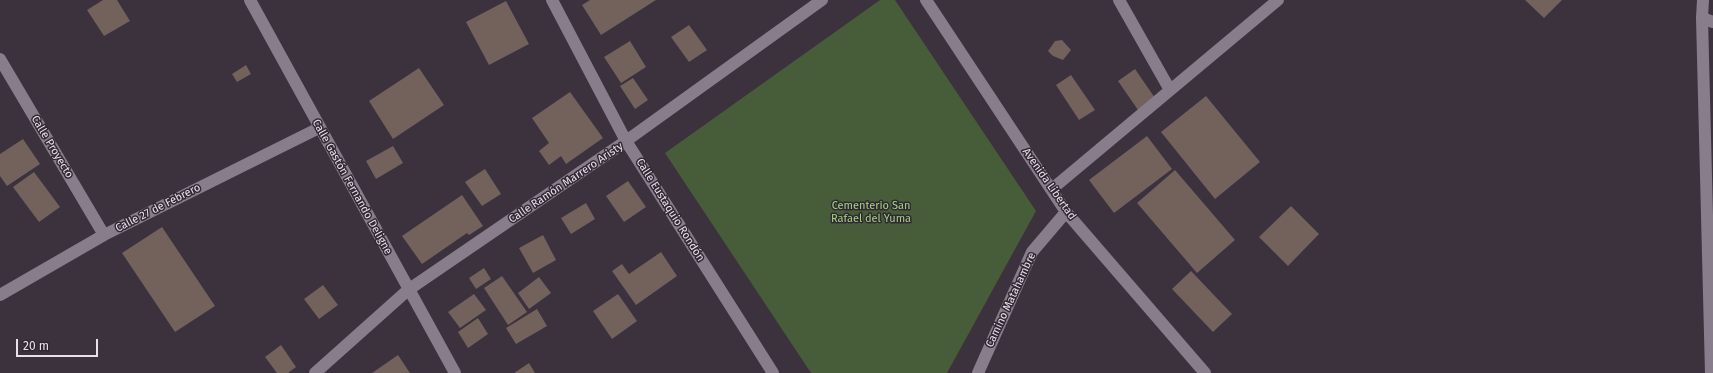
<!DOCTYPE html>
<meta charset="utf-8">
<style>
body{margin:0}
#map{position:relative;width:1713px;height:373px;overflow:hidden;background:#3b323e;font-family:"Fira Sans",sans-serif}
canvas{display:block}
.scale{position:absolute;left:16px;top:339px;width:82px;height:18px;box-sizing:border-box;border:2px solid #e7e1e8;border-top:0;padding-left:5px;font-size:12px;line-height:14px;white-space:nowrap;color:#e7e1e8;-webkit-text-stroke:3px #312834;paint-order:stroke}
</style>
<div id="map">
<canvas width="1713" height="373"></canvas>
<div class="scale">20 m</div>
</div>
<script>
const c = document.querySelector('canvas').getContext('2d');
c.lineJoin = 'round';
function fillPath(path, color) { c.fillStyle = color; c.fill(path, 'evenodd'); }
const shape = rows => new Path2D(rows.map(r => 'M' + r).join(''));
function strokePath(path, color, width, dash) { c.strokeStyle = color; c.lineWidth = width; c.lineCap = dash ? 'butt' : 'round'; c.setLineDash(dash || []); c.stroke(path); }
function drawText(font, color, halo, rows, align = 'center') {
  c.font = font + ' "Fira Sans",sans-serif'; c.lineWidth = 3; c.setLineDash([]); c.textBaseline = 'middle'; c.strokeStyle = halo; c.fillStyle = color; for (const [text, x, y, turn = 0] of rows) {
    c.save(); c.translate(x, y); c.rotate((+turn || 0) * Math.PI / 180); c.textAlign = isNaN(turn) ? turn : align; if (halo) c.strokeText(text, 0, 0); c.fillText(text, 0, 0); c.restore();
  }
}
fillPath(shape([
 [880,0,895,0,1036,211,947,373,811,373,665,153]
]), '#475c39');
fillPath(shape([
 [103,0,117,0,130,21,104,36,87,10],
 [590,0,656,0,601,35,582,5],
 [1525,0,1562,0,1544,18],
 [506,1,529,44,489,65,466,22],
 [689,25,707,50,689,62,671,37],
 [1062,40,1071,50,1063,60,1053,56,1048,51,1055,41],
 [630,41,646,67,621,83,604,57],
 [246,65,251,74,237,82,232,74],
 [419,68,444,105,393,139,369,101],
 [1135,69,1155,98,1138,110,1118,81],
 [1071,75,1095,110,1079,120,1056,85],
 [633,78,648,100,635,109,620,86],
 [570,92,603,138,566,164,561,156,549,165,539,151,549,143,532,118],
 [1206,96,1260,162,1215,199,1161,132],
 [1147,136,1172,169,1114,213,1089,180],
 [23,139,40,164,7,186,0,176,0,154],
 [393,146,403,163,376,179,366,161],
 [485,169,501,194,482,206,465,182],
 [1175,170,1235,240,1197,273,1137,203],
 [34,172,60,207,39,222,13,187],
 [628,181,646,207,624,222,606,196],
 [462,195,483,226,469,235,467,233,422,264,402,236],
 [586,203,595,219,571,234,561,218],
 [1291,206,1319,234,1288,266,1259,237],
 [162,227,215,306,175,332,122,253],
 [543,235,556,260,533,273,519,248],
 [661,252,677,276,636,305,612,271,622,264,629,274],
 [484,268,491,279,476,289,469,278],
 [1191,271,1232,314,1213,332,1172,289],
 [502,276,527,312,508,325,484,288],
 [539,277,551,293,529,309,518,293],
 [323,285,338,305,319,319,304,299],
 [474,294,486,310,460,328,448,312],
 [618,294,637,321,612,339,593,311],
 [537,309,547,326,516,344,506,328],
 [478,318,488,334,468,348,458,332],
 [281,345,296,367,288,373,277,373,265,357],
 [398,355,410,373,372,373],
 [529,363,535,373,514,373]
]), '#73615c');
strokePath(shape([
 [250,0,455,373],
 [552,0,626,141,773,373],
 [926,0,1066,212,1205,373],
 [1119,0,1170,90],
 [1702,18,1713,22],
 [0,59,104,235],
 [1052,189,1278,0],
 [0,295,104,235,319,128],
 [315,373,408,290,626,141,822,0],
 [978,373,1032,252,1066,212]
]), '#887d8b', 12);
strokePath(shape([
 [1703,0,1702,18,1711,373]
]), '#887d8b', 12);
drawText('11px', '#e7e1e8', '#312834', [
 ["Calle Proyecto",52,147,59],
 ["Calle Ramón Marrero Aristy",566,183,-34],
 ["Avenida Libertad",1049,184,55],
 ["Calle Gastón Fernando Deligne",352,187,61],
 ["Calle 27 de Febrero",158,208,-27],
 ["Calle Eustaquio Rondón",670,210,58],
 ["Camino Matahambre",1011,300,-65]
]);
drawText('11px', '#a2d480', '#312834', [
 ["Cementerio San",871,206],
 ["Rafael del Yuma",871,219]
]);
</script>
